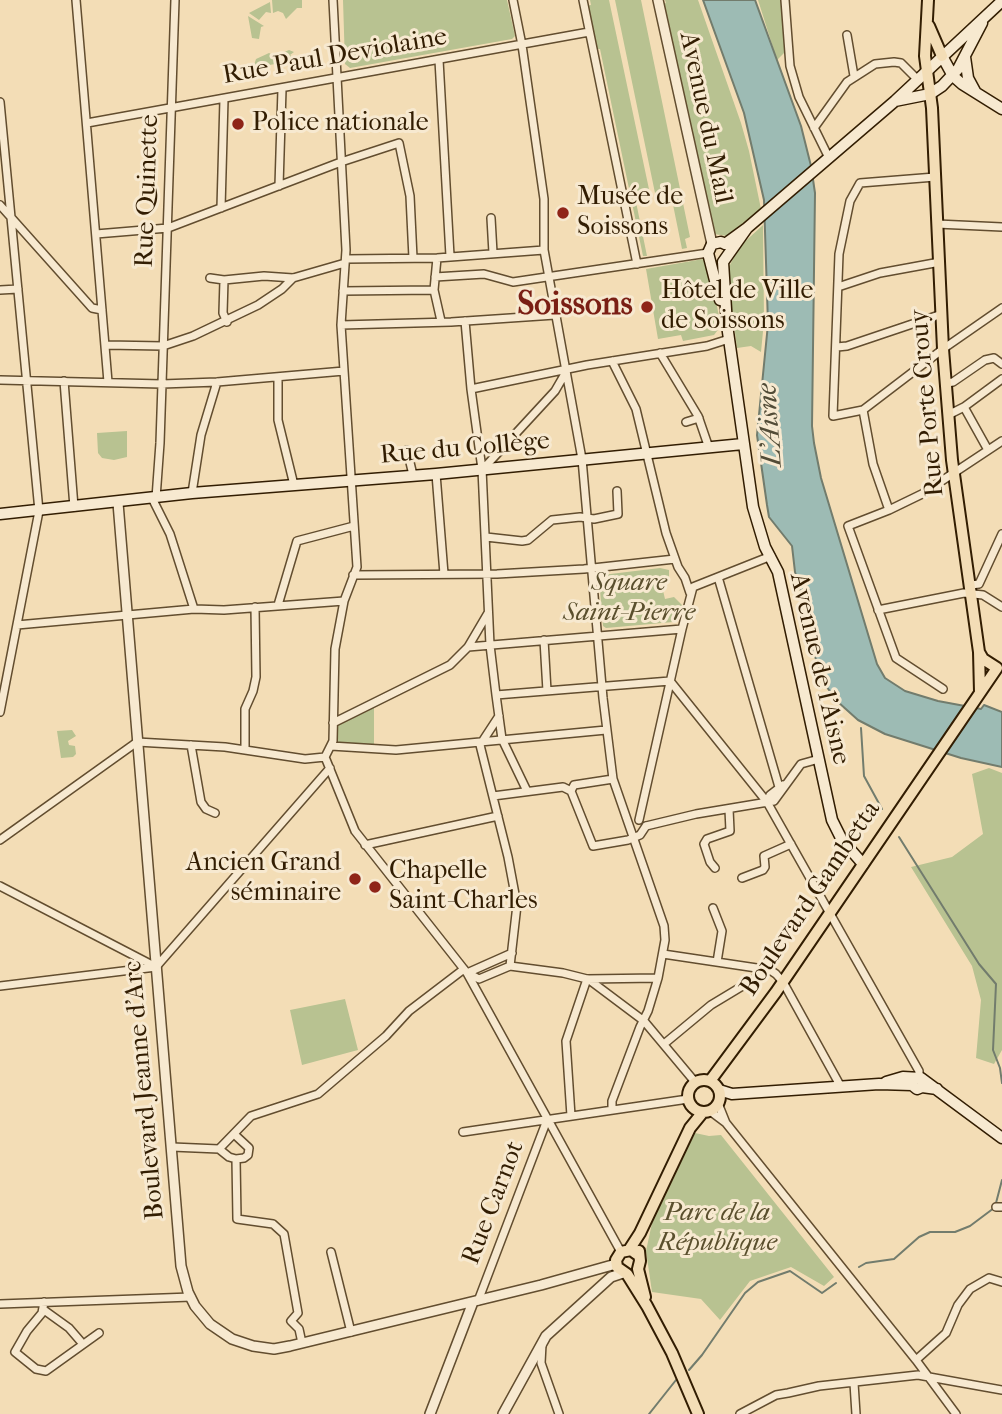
<!DOCTYPE html>
<meta charset="utf-8">
<style>
body{margin:0}
canvas{display:block;background:#f3ddb6}
</style>
<canvas width="1002" height="1414"></canvas>
<script>
const c = document.querySelector('canvas').getContext('2d');
c.lineJoin = 'round';
function fillPath(path, color) { c.fillStyle = color; c.fill(path, 'evenodd'); }
const shape = rows => new Path2D(rows.map(r => 'M' + r).join(''));
function strokePath(path, color, width, dash) { c.strokeStyle = color; c.lineWidth = width; c.lineCap = dash ? 'butt' : 'round'; c.setLineDash(dash || []); c.stroke(path); }
function drawText(font, color, halo, rows, align = 'center') {
  c.font = font + ' "IM FELL French Canon",serif'; c.lineWidth = 6; c.setLineDash([]); c.textBaseline = 'middle'; c.strokeStyle = halo; c.fillStyle = color; for (const [text, x, y, turn = 0] of rows) {
    c.save(); c.translate(x, y); c.rotate((+turn || 0) * Math.PI / 180); c.textAlign = isNaN(turn) ? turn : align; if (halo) c.strokeText(text, 0, 0); c.fillText(text, 0, 0); c.restore();
  }
}
fillPath(shape([
 [272,0,302,0,302,8,297,8,286,19,283,13,278,11,273,13],
 [343,0,507,0,515,36,512,39,350,68,345,64],
 [590,0,609,0,650,194,635,197,647,256,643,256,600,49,595,49,586,6,591,5],
 [615,0,641,0,690,237,685,239,687,248,682,249,670,190,655,193],
 [665,0,698,0,741,123,749,151,761,209,727,236,714,234,674,52,672,52,668,21,666,21,662,4,666,3],
 [758,0,782,0,787,50,777,60],
 [270,2,271,13,266,12,259,20,249,13],
 [248,16,264,26,261,27,259,39,252,38],
 [289,50,294,52,290,55,297,60,253,68,256,59,269,53,275,56],
 [763,225,764,321,761,352,751,346,737,348,727,271,739,247],
 [703,259,708,263,721,326,714,335,683,341,681,335,658,339,646,269],
 [127,431,127,457,114,460,102,458,98,453,97,433],
 [660,568,669,570,669,579,661,582,665,599,674,597,682,605,678,620,673,622,606,628,603,626,599,578,602,575],
 [374,706,374,745,338,743,338,725],
 [72,730,76,736,68,741,69,745,75,746,76,754,73,757,61,758,57,731],
 [989,768,1002,773,1002,1050,994,1064,976,1058,981,1000,972,966,911,867,952,857,983,834,972,774],
 [345,999,358,1050,302,1065,290,1010],
 [695,1133,709,1136,721,1135,834,1277,824,1286,791,1267,750,1281,720,1320,701,1299,652,1292,646,1251,652,1223]
]), '#b8c291');
const water = shape([
 [703,0,755,0,801,126,811,166,815,193,812,426,814,443,821,478,877,664,885,678,905,691,938,701,981,709,984,705,1002,712,1002,767,961,758,885,734,858,720,838,702,826,686,814,654,806,608,795,572,792,546,769,517,767,505,757,435,768,324,764,200,744,113,703,0]
]);
fillPath(water, '#9dbbb4');
strokePath(water, '#727c6d', 2);
strokePath(shape([
 [861,728,864,776,882,809],
 [899,837,979,964,996,984,993,1050,1000,1068,1002,1083],
 [996,1203,1002,1180],
 [859,1267,866,1263,894,1259,919,1237,930,1232,955,1232,970,1226,994,1208],
 [689,1370,702,1355,745,1293,758,1282,790,1271,822,1293,836,1283],
 [649,1414,676,1380]
]), '#727c6d', 2);
const minor = shape([
 [76,0,108,382],
 [333,0,346,250,341,325,357,567,344,601,335,649,333,741,325,757,355,831,467,973,621,1252],
 [513,0,522,45,544,199,544,250,582,459,603,698,613,779,664,926,665,940,658,978,648,1011,640,1027,612,1101,612,1110],
 [583,0,637,264],
 [785,0,790,66,799,97,829,158],
 [847,35,854,76],
 [439,60,450,256],
 [0,102,39,511,0,712],
 [87,123,589,32],
 [814,128,847,82,875,64,894,62,901,63,917,79],
 [935,177,860,183,850,201,839,254,833,416,863,410,943,349,1002,308],
 [279,186,282,89],
 [0,205,92,308,102,310],
 [221,208,224,99],
 [491,218,493,253],
 [937,224,1002,227],
 [96,234,168,228,341,162,399,143,410,196,413,258],
 [437,258,434,290,441,321],
 [346,259,437,258,544,250],
 [435,277,484,274,513,282,708,253],
 [210,278,224,280,264,276,293,278,345,263],
 [224,280,223,313,227,322],
 [838,287,880,273,940,262],
 [0,290,18,289],
 [343,291,434,290],
 [465,321,471,389,482,469,490,645,496,695,502,739,527,791],
 [341,325,451,322,555,315],
 [106,345,163,346,193,336,258,305,282,289,293,278],
 [837,347,847,346,942,314],
 [660,353,698,416,709,448],
 [612,361,636,409,666,533,678,567,685,578,690,593],
 [278,377,278,420,294,485],
 [0,380,162,384,217,382,344,371],
 [64,381,74,507],
 [947,383,953,382,985,360,994,358,1002,364],
 [471,389,587,365,707,346,729,339],
 [964,407,988,450],
 [863,410,873,464,889,510],
 [950,414,964,407,1002,379],
 [686,422,699,418],
 [407,450,413,475],
 [483,469,555,391,566,372],
 [436,474,444,574],
 [192,493,201,435,217,382],
 [152,498,170,534,194,609],
 [156,498,160,443,175,0],
 [486,537,522,541,528,540,552,520,580,517,594,519,618,514,617,491],
 [353,575,497,574,584,569,675,559],
 [718,577,779,787],
 [971,585,979,584,1002,534],
 [278,605,297,541,354,526],
 [878,610,964,593,983,595,1002,607],
 [17,625,194,609,224,610,344,601],
 [544,640,547,691],
 [468,647,682,629],
 [670,681,767,802,919,1071,919,1077],
 [943,689,896,658,848,526,889,510,922,494,1002,441],
 [496,695,670,681],
 [333,723,450,665,468,647,488,613],
 [482,742,480,745,508,857,517,905,510,966],
 [482,742,499,716],
 [191,745,201,802,206,809,215,813],
 [331,746,396,750,606,730],
 [245,750,245,709,253,691,256,677,255,607],
 [571,791,593,846,628,840,640,835,646,826],
 [571,791,574,785,613,779],
 [493,796,563,787,571,791],
 [767,802,770,795,783,785],
 [639,820,682,629,693,587,771,556],
 [646,826,696,814,774,801,801,764,819,759],
 [0,840,137,742,225,747,305,759,325,757],
 [365,845,498,816],
 [715,868,710,862,704,844,707,839,730,831,729,809],
 [742,878,763,870,765,867,764,856,791,844],
 [0,886,156,967],
 [713,908,722,931,717,962],
 [663,954,770,970,776,974,783,982,841,1087],
 [156,967,330,768],
 [467,973,512,953],
 [468,973,479,979,510,966,563,973,587,979,658,978],
 [588,979,644,1021,695,1082],
 [0,986,156,967],
 [664,1044,711,1005,769,970],
 [718,1103,726,1123],
 [710,1111,726,1123,916,1360,956,1414],
 [571,1116,566,1041,587,979],
 [463,1132,688,1099],
 [172,1147,219,1149,229,1157,236,1159,244,1158,248,1155,249,1148,234,1134],
 [219,1149,251,1116,318,1094,386,1036,409,1011,464,969],
 [236,1159,237,1219,273,1224,284,1234,298,1313,291,1321,299,1329,302,1343],
 [996,1207,1002,1207],
 [331,1252,351,1332],
 [478,1301,547,1120],
 [44,1302,42,1313,27,1331,15,1352,36,1369,46,1371,99,1333],
 [0,1304,191,1297],
 [44,1310,69,1328,82,1343],
 [542,1344,541,1363,559,1414],
 [916,1360,946,1333,958,1305,970,1289,989,1278,1002,1282],
 [854,1383,856,1414],
 [740,1414,776,1395,788,1393,819,1386,918,1375,1002,1390]
]);
const tertiary = shape([
 [658,0,712,244],
 [118,503,181,1266,188,1292,195,1306,210,1324,232,1339,253,1346,274,1349,290,1346,541,1285,616,1264],
 [430,1414,473,1302],
 [503,1414,546,1336,611,1277,623,1273]
]);
const secondary = shape([
 [942,56,953,76,962,84,1002,109],
 [965,57,968,78,975,91],
 [895,101,930,94,942,86,958,69,982,23],
 [747,228,723,262,727,325,753,507,765,547,778,572,832,820,842,840,863,864],
 [725,244,747,228,895,101,1002,1],
 [720,300,708,253,712,244,721,242,725,244],
 [0,514,192,493,436,474,743,444],
 [886,1082,903,1077,921,1078,1002,1138],
 [719,1090,732,1094,879,1084,912,1085,917,1089,922,1087,937,1089]
]);
const primary = shape([
 [928,0,925,56,932,108,943,349,952,460,979,652,980,692],
 [929,26,942,56],
 '688 1096a16 16 0 1 1 32 0a16 16 0 1 1-32 0Z',
 [710,1081,776,992,997,668,983,659,979,652],
 [629,1250,640,1233,690,1128,703,1112],
 [639,1251,640,1261,638,1269,645,1297],
 [638,1255,631,1250,621,1252,616,1260,617,1267,627,1274,647,1306,672,1353,698,1414]
]);
strokePath(minor, '#624d2f', 10);
strokePath(tertiary, '#624d2f', 12);
strokePath(secondary, '#321d02', 13);
strokePath(primary, '#321d02', 14);
strokePath(minor, '#f7e9d0', 7);
strokePath(tertiary, '#f7e9d0', 9);
strokePath(secondary, '#f7e9d0', 10);
strokePath(primary, '#f3ddb6', 10);
for (const [x, y, r, color] of [
 [238,124,7,"#8f2418"],
 [563,213,7,"#8f2418"],
 [647,307,7,"#8f2418"],
 [355,879,7,"#8f2418"],
 [375,887,7,"#8f2418"]
]) { const dot = new Path2D(); dot.arc(x, y, r, 0, 2 * Math.PI); c.fillStyle = color; c.fill(dot); strokePath(dot, '#f7e9d0', 2.5); }
drawText('26px', '#321d02', '#f7e9d0', [
 ["Rue Paul Deviolaine",335,57,-10],
 ["Avenue du Mail",705,118,78],
 ["Rue Quinette",148,191,-88],
 ["Rue Porte Crouy",928,403,-95],
 ["Rue du Collège",465,449,-5],
 ["Avenue de l'Aisne",819,669,77],
 ["Boulevard Gambetta",811,899,-56],
 ["Boulevard Jeanne d'Arc",145,1090,-95],
 ["Rue Carnot",494,1203,-69]
]);
drawText('26px', '#321d02', '#f7e9d0', [
 ["Police nationale",252,124],
 ["Musée de",577,198],
 ["Soissons",577,228],
 ["Hôtel de Ville",661,292],
 ["de Soissons",661,322],
 ["Ancien Grand",341,864,"right"],
 ["séminaire",341,894,"right"],
 ["Chapelle",389,872],
 ["Saint-Charles",389,902]
], 'left');
drawText('italic 26px', '#5a4f2d', '#f7e9d0', [
 ["Square",629,584],
 ["Saint-Pierre",629,614],
 ["Parc de la",717,1214],
 ["République",717,1244]
]);
drawText('italic 28px', '#524c37', '#f7e9d0', [
 ["L'Aisne",771,425,-94]
]);
drawText('bold 33px', '#7a1f14', '#f7e9d0', [
 ["Soissons",575,306]
]);
</script>
